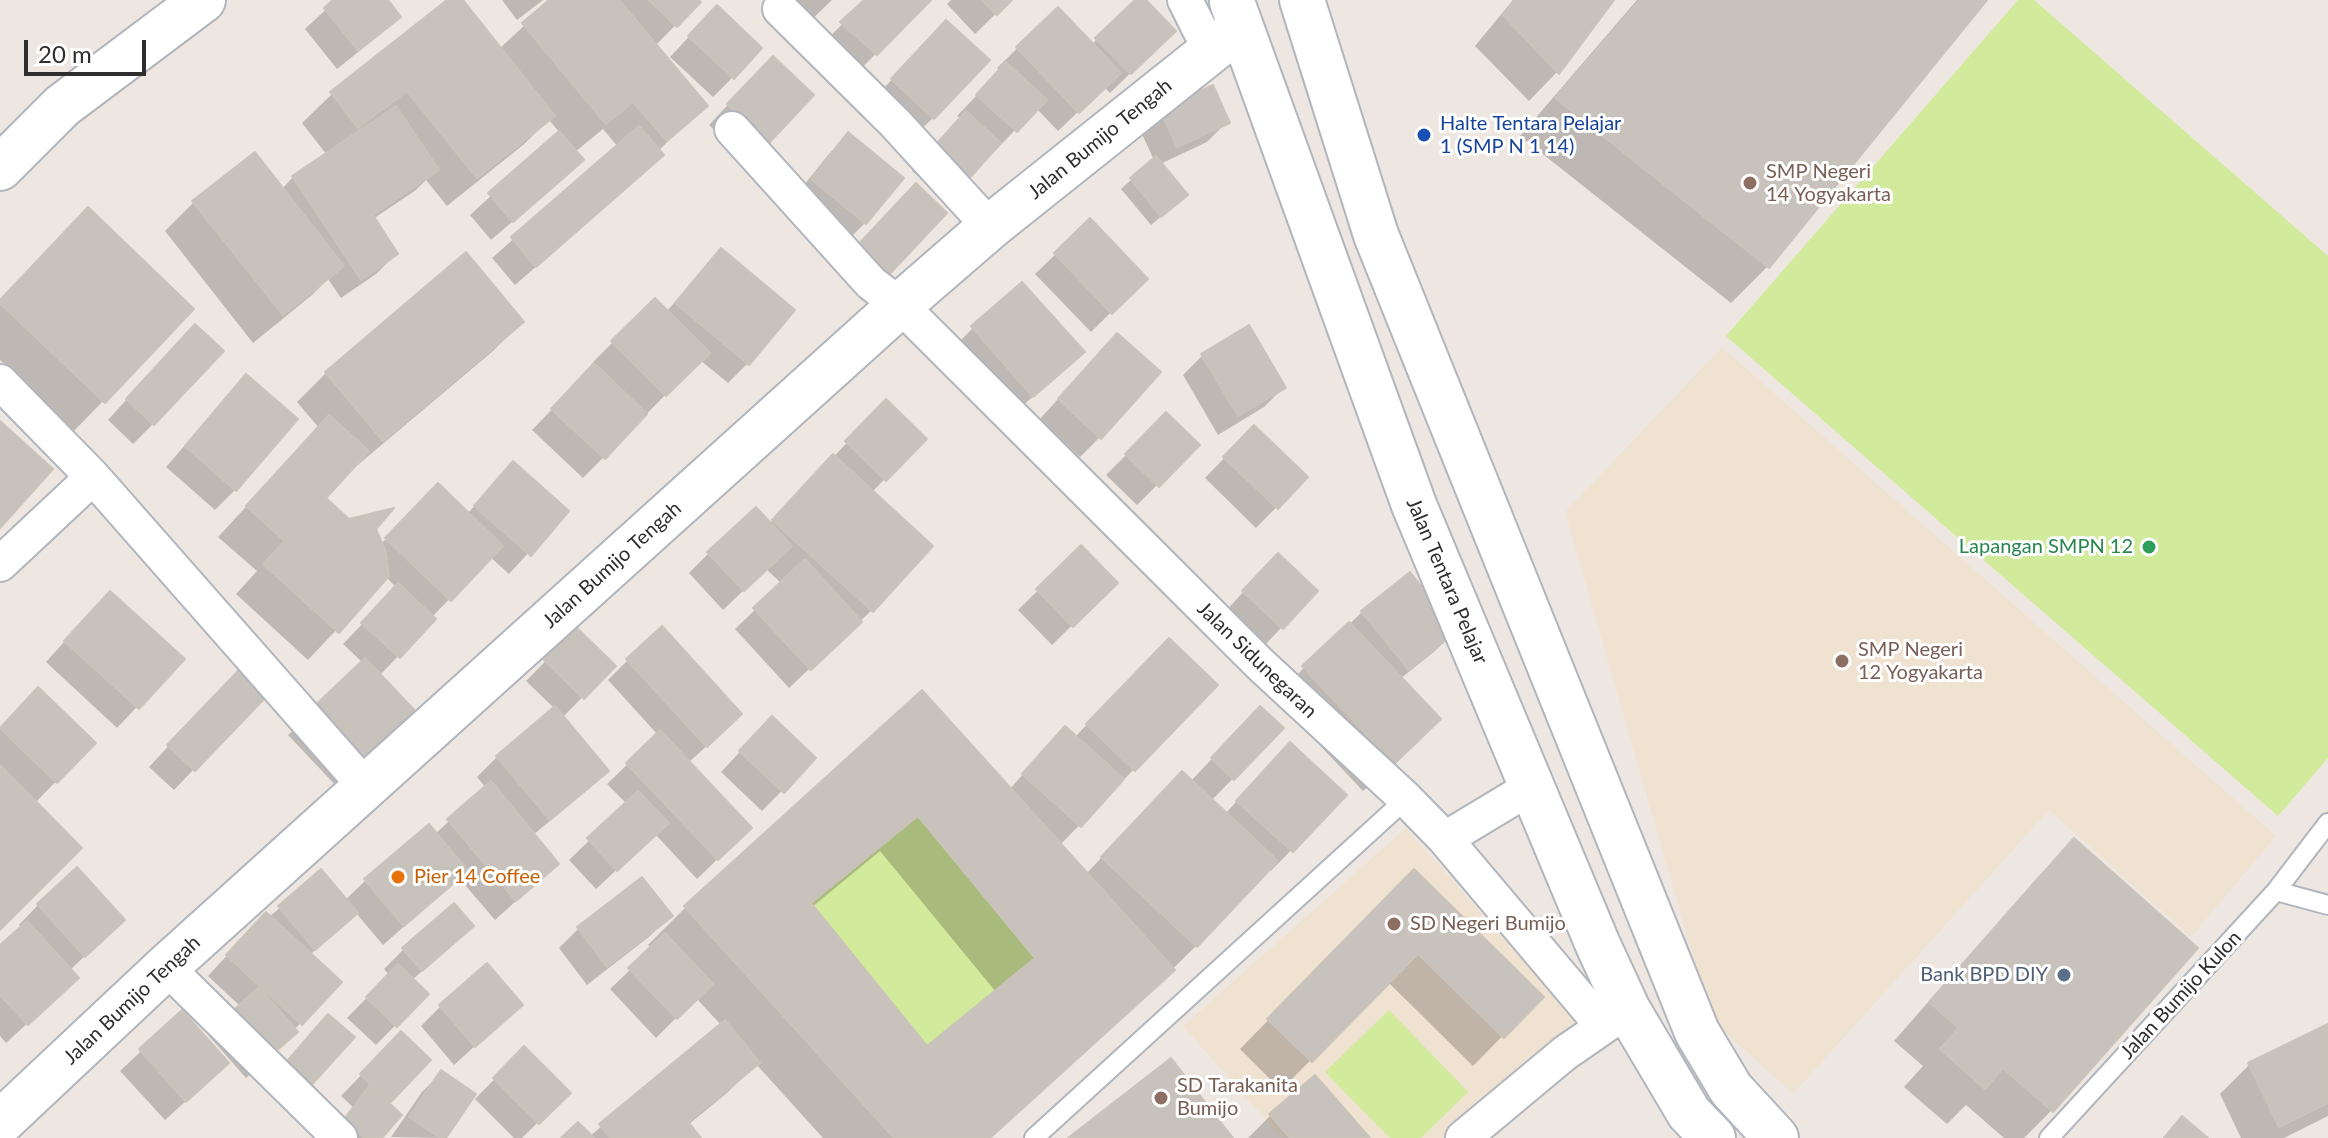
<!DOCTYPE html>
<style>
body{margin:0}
#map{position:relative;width:2328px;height:1138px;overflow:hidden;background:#eee7e1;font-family:Lato,sans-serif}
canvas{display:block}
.scale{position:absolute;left:24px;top:40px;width:122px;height:36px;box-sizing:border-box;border:4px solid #2e2e2e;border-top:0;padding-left:10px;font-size:24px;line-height:28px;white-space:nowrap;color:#2e2e2e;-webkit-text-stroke:6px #fff;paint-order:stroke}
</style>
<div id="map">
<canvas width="2328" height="1138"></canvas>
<div class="scale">20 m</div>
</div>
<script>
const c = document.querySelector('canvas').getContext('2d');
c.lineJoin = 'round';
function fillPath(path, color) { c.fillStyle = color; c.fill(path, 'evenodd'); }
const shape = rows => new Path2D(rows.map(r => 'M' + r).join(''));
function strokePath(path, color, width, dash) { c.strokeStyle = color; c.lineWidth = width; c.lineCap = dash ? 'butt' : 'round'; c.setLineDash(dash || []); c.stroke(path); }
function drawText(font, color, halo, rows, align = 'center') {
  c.font = font + ' Lato,sans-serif'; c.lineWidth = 6; c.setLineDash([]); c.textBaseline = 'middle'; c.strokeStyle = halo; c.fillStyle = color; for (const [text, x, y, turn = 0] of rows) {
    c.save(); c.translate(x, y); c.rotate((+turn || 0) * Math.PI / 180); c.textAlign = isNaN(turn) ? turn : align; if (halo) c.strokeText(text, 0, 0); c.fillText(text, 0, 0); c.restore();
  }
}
fillPath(shape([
 [1722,347,2276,836,2191,937,2049,810,1793,1094,1711,1019,1565,512],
 [1406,828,1576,1020,1443,1138,1282,1138,1183,1026]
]), '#efe2d1');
fillPath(shape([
 [2018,0,2034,0,2328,256,2328,758,2278,816,1726,336],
 [918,816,1035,958,927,1046,811,903],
 [1389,1010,1468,1092,1421,1138,1390,1138,1325,1072]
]), '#d2ea9b');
fillPath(shape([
 [336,0,385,0,398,17,378,36,337,69,305,29],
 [450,0,460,0,499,49,552,0,696,0,698,2,655,46,705,106,658,151,662,155,642,175,515,285,492,258,618,147,603,129,575,152,561,180,491,240,470,215,560,133,549,120,523,145,447,206,426,180,416,190,373,219,396,254,376,274,341,298,328,279,312,295,253,343,165,231,194,202,282,189,293,177,327,155,302,123,332,94],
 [502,0,543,0,517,20],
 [784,0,832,0,807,24],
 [867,0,928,0,856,74,822,44],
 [951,0,1010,0,975,34,947,4],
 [1138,0,1143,0,1153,51,1110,93,1104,87,1058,131,1036,108,996,150,993,148,945,200,912,171,961,119,957,116,1000,71,997,68,1058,9,1091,45],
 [1513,0,1612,0,1557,72,1529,101,1475,46],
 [1637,0,1985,0,1768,266,1731,303,1520,136],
 [697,28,733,77,713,97,670,57],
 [926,42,933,118,913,137,873,100],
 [753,78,811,95,747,161,709,125],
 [1161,112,1227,122,1207,142,1160,164,1176,204,1151,225,1121,189,1154,160,1141,132],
 [848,135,865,223,845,243,792,200,828,155],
 [1090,221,1145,279,1091,332,1035,274],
 [721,251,748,363,728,383,700,360,583,478,532,430,595,365,593,362,655,300,666,312],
 [0,301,192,309,74,431,0,360],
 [522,322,493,351,353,469,352,467,324,498,349,521,374,529,381,544,438,486,467,514,513,464,567,511,509,574,490,557,432,617,434,619,379,676,340,790,288,735,363,663,343,644,397,588,386,577,308,660,236,594,257,571,218,537,319,428,297,402,326,373],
 [973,328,1062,371,1012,415,953,348],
 [175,346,153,424,133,444,108,420],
 [1098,355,1100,437,1080,457,1039,420],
 [1203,355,1284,387,1264,407,1218,435,1183,375],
 [227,397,235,490,215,510,166,467],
 [886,402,924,439,872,492,872,610,789,688,735,629,782,584,766,569,723,610,689,573,709,553,769,524],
 [1166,415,1197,445,1137,505,1106,475],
 [1234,448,1306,477,1256,528,1205,478],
 [1081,548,1115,583,1052,645,1018,610],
 [1258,576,1316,591,1262,648,1224,613],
 [1362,612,1455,631,1435,651,1400,679,1409,748,1363,791,1274,697],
 [90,613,182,659,117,728,46,662],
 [576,630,613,666,562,718,606,771,586,791,533,835,557,864,495,920,459,878,383,945,356,913,310,955,339,982,294,1030,295,1032,246,1078,209,1036,240,1006,208,976,246,935,280,908,345,900,365,881,428,827,435,834,486,788,477,777,497,757,555,709,526,681],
 [628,660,720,734,688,763,729,848,697,879,655,834,596,889,569,860,627,804,607,784,658,735,608,680],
 [1140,669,1216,685,1060,845,1086,874,1153,803,1190,782,1240,729,1281,729,1211,801,1225,814,1270,765,1344,795,1271,871,1268,868,1196,946,1135,1006,990,1138,823,1138,756,1064,728,1092,688,1125,698,1138,564,1138,590,1136,722,1026,696,998,656,1038,610,989,652,949,648,945,685,908,922,693,1009,790,1045,749,1074,738],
 [880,851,996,992,927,1048,812,907],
 [38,689,93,743,35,803,0,928,0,728],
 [218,693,263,697,174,790,149,767],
 [752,739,814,758,762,811,721,772],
 [2074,841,2195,948,2051,1111,2024,1138,2004,1138,1966,1105,1947,1124,1904,1087,1923,1066,1894,1041,2037,878],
 [1414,872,1541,997,1473,1066,1388,982,1281,1090,1240,1049],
 [38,905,102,940,69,971,56,997,6,1043,0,1036,0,948,21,928,19,925],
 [670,916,650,936,587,985,559,948,578,929],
 [451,946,412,980,426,994,376,1045,347,1018,389,975,384,969,404,949],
 [520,1005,454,1065,421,1026,440,1007],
 [182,1013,207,1082,165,1120,120,1071],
 [2328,1026,2328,1116,2284,1138,2241,1138,2220,1094,2249,1065],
 [401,1034,429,1060,387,1104,380,1138,344,1138,335,1130,353,1107,341,1096],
 [524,1049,568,1093,522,1138,514,1138,475,1099],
 [442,1072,443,1138,391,1137,422,1092],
 [1271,1115,1367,1138,1248,1138]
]), '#0003');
const building = shape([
 [333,0,388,0,401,17,358,51,324,8,333,0],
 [447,0,463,0,555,116,477,178,407,91,358,128,330,92,447,0],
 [549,0,619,0,708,106,667,141,633,102,606,124,522,23,549,0],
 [649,0,699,0,701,2,677,27,649,0],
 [864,0,931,0,877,55,840,22,864,0],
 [982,0,1012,0,997,15,982,0],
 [1135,0,1146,0,1176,31,1131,74,1095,38,1135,0],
 [1516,0,1614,0,1559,74,1503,15,1516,0],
 [1640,0,1987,0,1769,268,1555,98,1640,0],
 [717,5,762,48,734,79,688,36,717,5],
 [1058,7,1121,73,1079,113,1016,47,1058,7],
 [946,20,990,60,934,119,891,79,946,20],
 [773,56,814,95,769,143,727,104,773,56],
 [1006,62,1047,100,1017,132,976,95,1006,62],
 [1213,85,1230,123,1177,147,1160,110,1213,85],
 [396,106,439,170,373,215,398,254,361,280,292,176,396,106],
 [966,111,1001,143,967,181,931,150,966,111],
 [639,126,664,155,536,267,511,237,639,126],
 [559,131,584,160,513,222,488,193,559,131],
 [848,132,904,178,866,224,811,179,848,132],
 [255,152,344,266,283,315,192,201,255,152],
 [1156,156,1188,195,1161,217,1130,178,1156,156],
 [916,183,947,213,885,279,854,249,916,183],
 [88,207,194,309,105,403,0,303,0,300,88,207],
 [1090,218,1148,279,1112,314,1054,253,1090,218],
 [721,248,795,310,749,365,675,303,721,248],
 [466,252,524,322,383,441,325,372,466,252],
 [1022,282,1085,352,1033,397,971,326,1022,282],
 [655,298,710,353,666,396,611,341,655,298],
 [195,324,224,351,154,425,126,399,195,324],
 [1249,325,1286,388,1238,416,1201,354,1249,325],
 [1117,333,1161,372,1101,439,1058,399,1117,333],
 [594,363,647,414,605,459,551,409,594,363],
 [246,374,298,419,236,491,185,446,246,374],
 [886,399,927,439,886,481,845,441,886,399],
 [1166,412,1200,445,1159,487,1125,454,1166,412],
 [329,415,369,451,326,498,349,519,394,508,376,529,385,550,389,576,339,633,263,564,285,541,246,506,329,415],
 [0,421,53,469,0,528,0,421],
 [1254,425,1308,477,1278,509,1223,457,1254,425],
 [833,454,933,546,873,612,772,520,833,454],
 [513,461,569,511,531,556,474,506,513,461],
 [438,483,503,546,451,601,385,538,438,483],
 [756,507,792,546,744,591,707,552,756,507],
 [1081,545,1118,583,1073,627,1036,589,1081,545],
 [1278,553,1318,591,1283,629,1242,591,1278,553],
 [805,559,862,622,811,670,753,608,805,559],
 [1410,572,1457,631,1409,670,1361,611,1410,572],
 [398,583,436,619,400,658,361,623,398,583],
 [110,591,185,659,139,709,64,641,110,591],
 [1349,622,1441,719,1394,764,1302,666,1349,622],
 [662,626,742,714,707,747,626,659,662,626],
 [576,627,616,666,584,699,544,660,576,627],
 [1169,638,1218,685,1135,771,1086,724,1169,638],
 [365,658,420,716,361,771,306,714,365,658],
 [238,671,266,697,195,771,167,745,238,671],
 [38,687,96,743,57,783,0,728,38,687],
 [922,690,1175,970,990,1138,894,1138,684,906,922,690],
 [918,816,1035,958,927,1046,811,903,918,816],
 [555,706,609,771,550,820,496,756,555,706],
 [1260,706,1284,728,1234,780,1211,758,1260,706],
 [772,716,816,758,784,793,739,751,772,716],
 [1065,726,1124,779,1081,827,1022,774,1065,726],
 [660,730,752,828,718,860,626,763,660,730],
 [1290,742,1347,795,1293,852,1236,801,1290,742],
 [0,765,82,848,0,930,0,765],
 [1182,771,1278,861,1197,947,1101,857,1182,771],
 [491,781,559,864,516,901,447,819,491,781],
 [638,791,669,823,617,871,587,838,638,791],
 [429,824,468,871,404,926,364,879,429,824],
 [2074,838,2198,948,2053,1112,2003,1068,1985,1089,1940,1049,1959,1028,1929,1002,2074,838],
 [77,867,125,920,85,957,37,904,77,867],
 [321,869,358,913,315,950,278,906,321,869],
 [1414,869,1544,997,1504,1038,1418,954,1312,1062,1267,1019,1414,869],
 [642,877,673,916,607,967,577,927,642,877],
 [454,903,474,926,422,971,402,948,454,903],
 [266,912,342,982,302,1025,226,955,266,912],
 [27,921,79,978,28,1025,0,995,0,945,27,921],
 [665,933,713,984,677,1019,628,968,665,933],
 [487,963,523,1005,475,1047,439,1005,487,963],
 [398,964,429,994,397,1027,366,997,398,964],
 [259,987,298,1032,267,1059,228,1015,259,987],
 [182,1010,229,1063,186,1102,139,1049,182,1010],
 [328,1014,355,1037,307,1090,282,1067,328,1014],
 [725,1020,760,1063,688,1122,701,1138,610,1138,599,1124,725,1020],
 [2328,1024,2328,1103,2279,1127,2248,1063,2328,1024],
 [401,1031,431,1060,390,1103,360,1074,401,1031],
 [524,1046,571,1093,539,1124,493,1078,524,1046],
 [1171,1058,1233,1138,1068,1138,1171,1058],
 [441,1070,476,1094,446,1138,440,1138,409,1117,441,1070],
 [1315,1075,1370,1138,1290,1138,1269,1114,1315,1075],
 [370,1085,402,1115,382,1138,364,1138,344,1119,370,1085],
 [2182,1116,2208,1138,2164,1138,2182,1116],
 [578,1122,594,1138,561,1138,578,1122]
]);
fillPath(building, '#c7c2bc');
strokePath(building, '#cac3ba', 2);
const lane = shape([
 [2276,891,2328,823],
 [1034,1138,1406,799],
 [2049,1138,2276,891,2328,905]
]);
const street = shape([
 [1185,0,1210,50],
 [780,9,895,123,990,227],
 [732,129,871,283,900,305,1261,665,1406,799,1445,839,1602,1025],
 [0,382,93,477,365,786],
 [0,564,93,477],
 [1445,839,1533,786],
 [166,967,340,1138],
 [1463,1138,1565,1053,1620,1015]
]);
const secondary = shape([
 [1302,0,1376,235,1697,1032,1731,1089,1776,1138],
 [1232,2,1414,505,1598,945,1628,1010,1689,1113,1713,1138],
 [0,168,62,106,203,0],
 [0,1123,166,967,900,305,990,227,1241,27]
]);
strokePath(lane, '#b1b5bd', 22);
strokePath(street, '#b1b5bd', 38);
strokePath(secondary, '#b1b5bd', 48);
strokePath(lane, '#fff', 18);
strokePath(street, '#fff', 34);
strokePath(secondary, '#fff', 44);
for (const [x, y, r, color] of [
 [1424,135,8,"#1a4fb4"],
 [1750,183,8,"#8d6e63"],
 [2149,547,8,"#2e9e5b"],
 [1842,661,8,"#8d6e63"],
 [398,877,8,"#e8710a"],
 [1394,924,8,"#8d6e63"],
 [2064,975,8,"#5c6f8a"],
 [1161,1098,8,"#8d6e63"]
]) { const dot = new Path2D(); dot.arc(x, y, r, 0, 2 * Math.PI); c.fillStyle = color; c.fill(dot); strokePath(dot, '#fff', 3); }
drawText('20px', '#164399', '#fff', [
 ["Halte Tentara Pelajar",1440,124],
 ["1 (SMP N 1 14)",1440,147]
], 'left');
drawText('20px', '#2e2e2e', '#fff', [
 ["Jalan Bumijo Tengah",1100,139,-39],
 ["Jalan Bumijo Tengah",612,565,-42],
 ["Jalan Tentara Pelajar",1447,581,67],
 ["Jalan Sidunegaran",1257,660,44],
 ["Jalan Bumijo Kulon",2181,995,-47],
 ["Jalan Bumijo Tengah",132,1000,-43]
]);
drawText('20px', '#785e54', '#fff', [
 ["SMP Negeri",1766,172],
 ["14 Yogyakarta",1766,195],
 ["SMP Negeri",1858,650],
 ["12 Yogyakarta",1858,673],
 ["SD Negeri Bumijo",1410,924],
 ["SD Tarakanita",1177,1086],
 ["Bumijo",1177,1109]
], 'left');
drawText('20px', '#27864d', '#fff', [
 ["Lapangan SMPN 12",2133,547]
], 'right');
drawText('20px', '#c56008', '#fff', [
 ["Pier 14 Coffee",414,877]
], 'left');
drawText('20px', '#4e5e75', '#fff', [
 ["Bank BPD DIY",2048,975]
], 'right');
</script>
